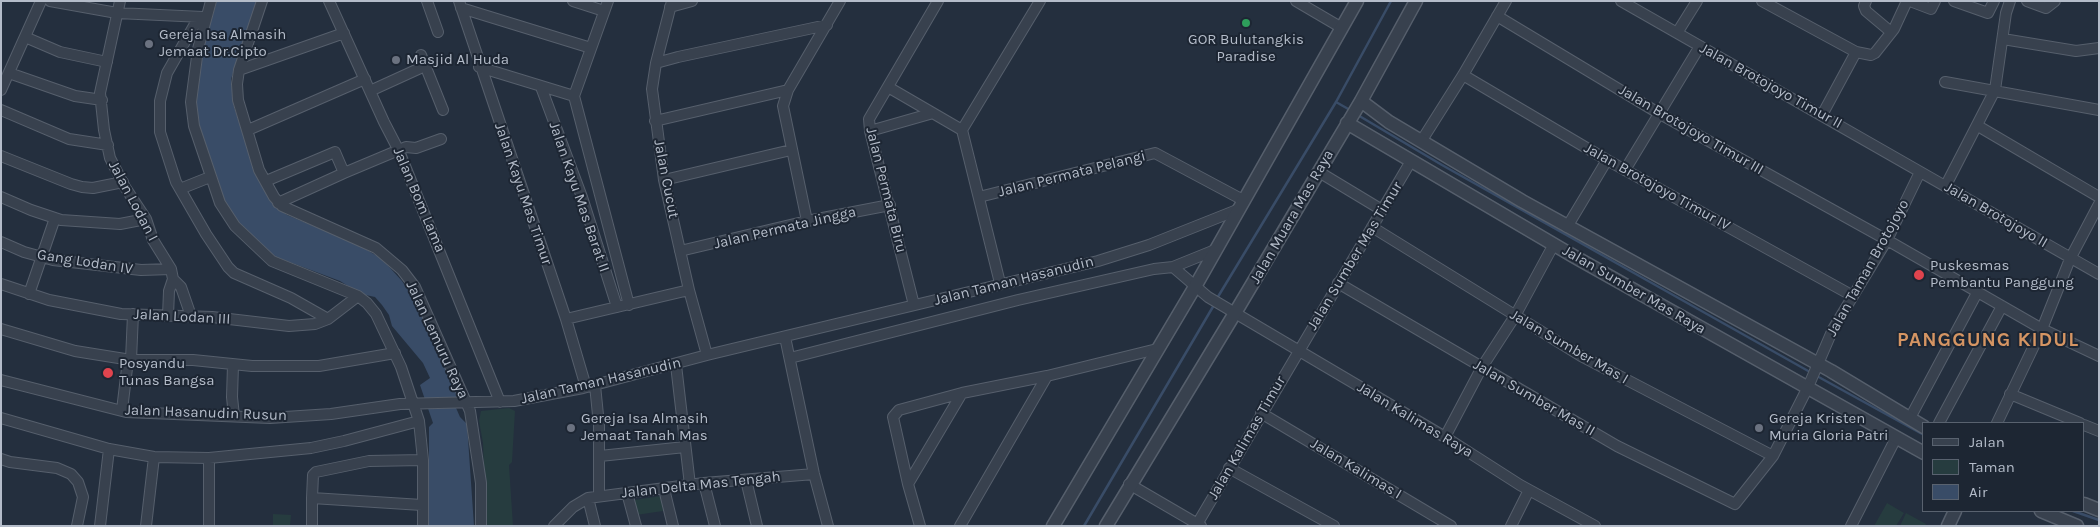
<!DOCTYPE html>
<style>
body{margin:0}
#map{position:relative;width:2100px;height:527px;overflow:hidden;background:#242f3e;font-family:Karla,sans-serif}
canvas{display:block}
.frame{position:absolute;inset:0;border:2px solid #b4bcc9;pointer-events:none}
.legend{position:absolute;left:1922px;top:422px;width:162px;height:90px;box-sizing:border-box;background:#1d2633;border:1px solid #59626f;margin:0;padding:6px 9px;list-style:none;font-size:15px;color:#b4bcc9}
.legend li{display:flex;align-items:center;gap:10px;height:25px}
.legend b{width:25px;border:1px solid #59626f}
</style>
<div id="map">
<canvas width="2100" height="527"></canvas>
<div class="frame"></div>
<ul class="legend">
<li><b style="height:6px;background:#38414e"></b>Jalan</li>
<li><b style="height:14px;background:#263c3f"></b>Taman</li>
<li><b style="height:14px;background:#394c67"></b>Air</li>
</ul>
</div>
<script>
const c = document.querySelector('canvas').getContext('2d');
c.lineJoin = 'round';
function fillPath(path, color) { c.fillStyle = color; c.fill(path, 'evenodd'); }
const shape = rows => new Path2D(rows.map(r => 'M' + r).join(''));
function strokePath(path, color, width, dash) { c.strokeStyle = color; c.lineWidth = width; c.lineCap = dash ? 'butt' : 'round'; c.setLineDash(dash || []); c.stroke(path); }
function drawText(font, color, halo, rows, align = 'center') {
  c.font = font + ' Karla,sans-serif'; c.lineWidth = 4; c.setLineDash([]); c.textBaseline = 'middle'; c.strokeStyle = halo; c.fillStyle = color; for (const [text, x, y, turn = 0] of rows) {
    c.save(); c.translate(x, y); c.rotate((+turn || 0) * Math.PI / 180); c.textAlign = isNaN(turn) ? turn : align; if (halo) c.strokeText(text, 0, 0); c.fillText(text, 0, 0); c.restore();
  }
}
fillPath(shape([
 [509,408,515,411,512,462,509,465,513,526,486,526,483,443,479,421,481,411],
 [661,496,663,511,636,515,634,500],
 [1887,503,1904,513,1896,526,1874,526],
 [1906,513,1926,524,1925,526,1900,526],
 [273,514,291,515,290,526,273,526]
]), '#263c3f');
fillPath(shape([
 [217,1,257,1,231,79,234,107,258,178,274,205,287,215,357,244,382,259,402,281,414,299,461,395,453,401,460,417,467,424,474,526,429,526,429,427,433,423,420,385,430,378,423,363,392,326,389,315,382,305,375,297,361,294,340,281,276,257,236,225,218,188,193,105,196,69]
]), '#394c67');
strokePath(shape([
 [1336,102,1350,110],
 [1356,114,1442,165,1810,372],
 [1216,300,1336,102,1391,1],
 [1815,375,1924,435],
 [2073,511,2099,520],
 [1084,526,1214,305]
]), '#394c67', 2.5);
const minor = shape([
 [50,1,117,13,203,17],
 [120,1,100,93,104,130,110,158,125,187,146,219,153,240,171,269,173,279,181,287,191,316],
 [211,1,198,49,191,102,194,126,220,203,235,226,272,261,358,296,367,303,376,314,401,367,419,421,423,460,423,526],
 [262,1,239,70,237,84,238,100,259,170,274,197,282,206,376,248,402,270,415,287,470,411,481,483,481,526],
 [329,1,384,122,399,151,500,402],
 [427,1,438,32],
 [459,1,566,319,586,387],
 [573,1,604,11],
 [672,1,656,63,652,89,664,180,689,290,707,355],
 [1296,1,1342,28],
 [1621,1,2099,274],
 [1762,1,1856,52,1822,115],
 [1866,1,1864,6,1866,11,1891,32],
 [1910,1,1931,9,1935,1],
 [1954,1,1988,13,1994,1],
 [2027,1,2046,8,2055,1],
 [670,7,692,1],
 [461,8,591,48],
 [1497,16,1660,114,1887,240,2042,329,2099,356],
 [199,17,167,73,160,101,160,132,176,182,206,234,228,267,234,273,291,298,328,319],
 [1677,33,1697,1],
 [25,37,60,52,107,62],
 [2003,39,2076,51,2099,48],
 [1856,52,1871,55,1875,53,1894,29,1907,1],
 [421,55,443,110],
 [656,63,678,57,827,25],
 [479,67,574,96],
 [239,70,344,33],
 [9,73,75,96,102,100],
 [1463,75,1607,160,1853,296],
 [1945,82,2099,110],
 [541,87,582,197,617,307],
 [888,87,962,130],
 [1,90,41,1],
 [370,91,427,65],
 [574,96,629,305],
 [574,96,608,1],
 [1,110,69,139,108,145],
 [655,121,788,90],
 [1978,126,2099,197],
 [248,130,365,79],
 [870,131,933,113],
 [1422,140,1463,75,1506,1],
 [1,156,71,184,82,187,93,188,123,182],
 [1625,170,1700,46],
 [1319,172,1382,210],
 [664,180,791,150],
 [266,181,335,152,344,173,406,147,416,148,441,139],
 [1946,185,1995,90,2006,13,2010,1],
 [180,189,210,177],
 [1,197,31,210,61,220,120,224,146,219],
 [979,197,1155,153,1243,200],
 [278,203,344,173],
 [807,221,783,106,788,90,840,1],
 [1372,227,1581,356,1773,456],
 [1567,227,1607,160],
 [1,242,24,252,53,260,141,270,171,269],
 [680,251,807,221,890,205],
 [1173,267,1208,297,1445,437,1520,485,1595,526],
 [1000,283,962,130,1040,1],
 [1338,283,1617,446,1735,504,1773,456,1808,387,1833,329,1887,240,1920,172],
 [1,284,49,300,121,314,212,317,289,326,315,324,328,319,358,296],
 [29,294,55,218],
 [914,305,870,131,869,119,938,1],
 [168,316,169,291,173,279],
 [566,319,689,290],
 [1,329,75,351,131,360,193,360,252,366,319,366,395,353],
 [785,337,814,474,828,526],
 [790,358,1018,300,1154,269,1173,267,1215,250],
 [131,360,133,314],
 [233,365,232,397,234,416],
 [676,365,690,485],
 [1,380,126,412,270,418,331,414,400,404,514,401,583,388,707,355,1098,261,1149,245,1237,210],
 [595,385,599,425,599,496],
 [2010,394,2080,423],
 [122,410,128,360],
 [1261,413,1451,526],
 [1,418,109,449,154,457,209,458,311,448,344,441,419,421],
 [1910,418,1978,291],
 [1939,423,2002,306],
 [1997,423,2042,329,2070,259,2099,204],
 [2084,425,2099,431],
 [1445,437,1482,367,1515,316,1554,244],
 [600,456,685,447],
 [1,459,10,462,57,468,71,474,78,482,83,497,77,526],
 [1229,468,1334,526],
 [746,480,757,526],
 [704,483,715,526],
 [908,484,962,393],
 [1129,484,1201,526],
 [664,489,673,526],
 [627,493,636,526],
 [312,498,313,475,316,472,369,461,423,460],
 [588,498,595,526],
 [100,526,109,449],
 [146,526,154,457],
 [209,526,209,458],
 [312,526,312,498,422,505],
 [554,526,573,507,588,498,704,483,814,474],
 [920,526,908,484,893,417,899,410,962,393,1047,376,1157,349],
 [960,526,1047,376],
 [1196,526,1411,161],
 [1511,526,1529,490],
 [1851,526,1896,438]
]);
const tertiary = shape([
 [1361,101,1389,122,1522,201,1831,371,1924,427],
 [1347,123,1575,257,1924,453],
 [2084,504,2099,510],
 [2041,511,2077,526],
 [1053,526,1196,285,1357,1],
 [1106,526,1235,313,1361,101,1416,1],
 [1948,526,1955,511]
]);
strokePath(minor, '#565f6c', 12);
strokePath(tertiary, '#565f6c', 15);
strokePath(minor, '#38414e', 10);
strokePath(tertiary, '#38414e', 12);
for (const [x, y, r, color] of [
 [1246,23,5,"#2e9e5b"],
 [149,44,5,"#6b7280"],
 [396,60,5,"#6b7280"],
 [1919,275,6,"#e0444e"],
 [108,373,6,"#e0444e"],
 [571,428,5,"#6b7280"],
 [1759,428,5,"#6b7280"]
]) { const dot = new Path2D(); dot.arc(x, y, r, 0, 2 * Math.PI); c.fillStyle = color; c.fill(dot); strokePath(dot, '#1d2633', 2); }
drawText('15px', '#b4bcc9', '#1d2633', [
 ["Gereja Isa Almasih",159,35],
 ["Jemaat Dr.Cipto",159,52],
 ["GOR Bulutangkis",1246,40,"center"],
 ["Paradise",1246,57,"center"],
 ["Masjid Al Huda",406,60],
 ["Puskesmas",1930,266],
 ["Pembantu Panggung",1930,283],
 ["Posyandu",119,364],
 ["Tunas Bangsa",119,381],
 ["Gereja Isa Almasih",581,419],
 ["Jemaat Tanah Mas",581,436],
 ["Gereja Kristen",1769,419],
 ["Muria Gloria Patri",1769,436]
], 'left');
drawText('15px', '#b4bcc9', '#1d2633', [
 ["Jalan Brotojoyo Timur II",1771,86,29],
 ["Jalan Brotojoyo Timur III",1691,130,30],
 ["Jalan Permata Pelangi",1072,174,-14],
 ["Jalan Cucut",666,179,79],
 ["Jalan Brotojoyo Timur IV",1657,187,29],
 ["Jalan Permata Biru",886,190,76],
 ["Jalan Kayu Mas Timur",523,194,71],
 ["Jalan Kayu Mas Barat II",579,197,71],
 ["Jalan Bom Lama",419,200,67],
 ["Jalan Lodan I",133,201,62],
 ["Jalan Brotojoyo II",1996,215,30],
 ["Jalan Muara Mas Raya",1292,217,-60],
 ["Jalan Permata Jingga",785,228,-13],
 ["Jalan Sumber Mas Timur",1355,256,-59],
 ["Gang Lodan IV",85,262,9],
 ["Jalan Taman Brotojoyo",1868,268,-61],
 ["Jalan Taman Hasanudin",1014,281,-14],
 ["Jalan Sumber Mas Raya",1634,290,30],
 ["Jalan Lodan III",182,317,3],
 ["Jalan Lemuru Raya",437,340,65],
 ["Jalan Sumber Mas I",1569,347,30],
 ["Jalan Taman Hasanudin",601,381,-13],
 ["Jalan Sumber Mas II",1534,398,30],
 ["Jalan Hasanudin Rusun",206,413,2],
 ["Jalan Kalimas Raya",1415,420,31],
 ["Jalan Kalimas Timur",1247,438,-60],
 ["Jalan Kalimas I",1356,469,31],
 ["Jalan Delta Mas Tengah",701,485,-6]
]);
c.letterSpacing = '1px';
drawText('bold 20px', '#d59563', '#1d2633', [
 ["PANGGUNG KIDUL",1988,340]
]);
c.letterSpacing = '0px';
</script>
